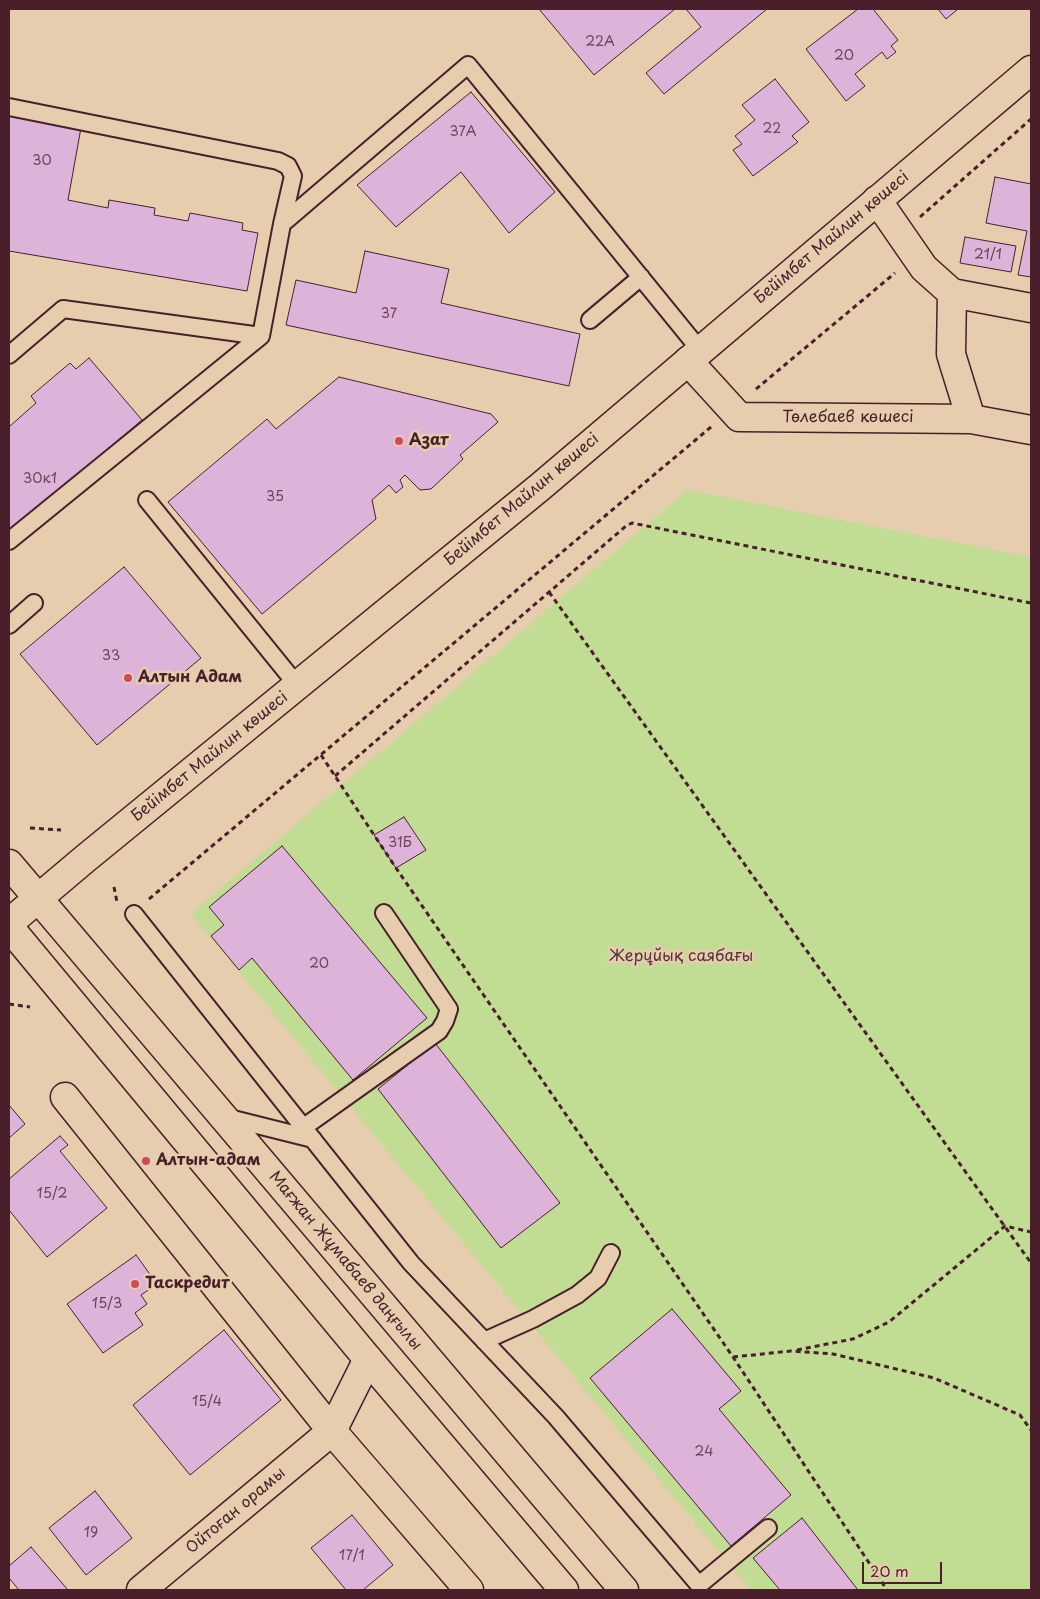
<!DOCTYPE html>
<meta charset="utf-8">
<style>
body{margin:0}
#map{position:relative;width:1040px;height:1599px;overflow:hidden;background:#e5cdae;font-family:"Playpen Sans",sans-serif}
canvas{display:block}
.frame{position:absolute;inset:0;border:10px solid #4a1f2b;pointer-events:none}
.scale{position:absolute;left:862px;top:1562px;width:80px;height:22px;box-sizing:border-box;border:2px solid #4a1f2b;border-top:0;padding-left:6px;font-size:15px;line-height:18px;white-space:nowrap;color:#4a1f2b;-webkit-text-stroke:4px #e5cdae;paint-order:stroke}
</style>
<div id="map">
<canvas width="1040" height="1599"></canvas>
<div class="frame"></div>
<div class="scale">20 m</div>
</div>
<script>
const c = document.querySelector('canvas').getContext('2d');
c.lineJoin = 'round';
function fillPath(path, color) { c.fillStyle = color; c.fill(path, 'evenodd'); }
const shape = rows => new Path2D(rows.map(r => 'M' + r).join(''));
function strokePath(path, color, width, dash) { c.strokeStyle = color; c.lineWidth = width; c.lineCap = dash ? 'butt' : 'round'; c.setLineDash(dash || []); c.stroke(path); }
function drawText(font, color, halo, rows, align = 'center') {
  c.font = font + ' "Playpen Sans",sans-serif'; c.lineWidth = 5; c.setLineDash([]); c.textBaseline = 'middle'; c.strokeStyle = halo; c.fillStyle = color; for (const [text, x, y, turn = 0] of rows) {
    c.save(); c.translate(x, y); c.rotate((+turn || 0) * Math.PI / 180); c.textAlign = isNaN(turn) ? turn : align; if (halo) c.strokeText(text, 0, 0); c.fillText(text, 0, 0); c.restore();
  }
}
fillPath(shape([
 [687,490,1031,557,1031,1590,751,1590,191,914]
]), '#c1dc93');
const building = shape([
 [539,9,675,9,594,75,539,9],
 [686,9,767,9,664,94,646,73,701,27,686,9],
 [858,9,873,9,898,40,891,46,896,52,887,59,882,52,855,74,865,86,846,101,806,49,858,9],
 [938,9,958,9,946,19,938,9],
 [775,79,809,122,792,136,798,142,753,176,733,150,742,144,735,136,755,120,742,105,775,79],
 [471,92,555,192,509,233,461,172,396,227,357,185,471,92],
 [9,108,82,122,68,200,108,208,109,200,155,208,154,215,188,221,190,213,243,223,242,230,258,233,247,291,9,251,9,108],
 [995,177,1031,184,1031,277,1018,275,1027,231,986,223,995,177],
 [965,237,1016,246,1011,272,960,263,965,237],
 [365,251,449,269,441,303,580,334,569,386,286,325,296,280,356,293,365,251],
 [89,358,142,420,9,532,9,424,10,426,36,403,31,396,70,363,76,369,89,358],
 [339,377,491,414,498,422,460,455,463,459,431,489,420,490,405,475,400,480,403,487,396,493,389,485,372,500,376,519,262,614,168,502,267,419,276,429,339,377],
 [124,567,201,658,97,745,20,654,124,567],
 [404,817,426,850,396,868,374,835,404,817],
 [282,846,427,1018,353,1080,252,958,239,970,211,936,224,925,209,907,282,846],
 [435,1043,560,1203,501,1248,378,1089,435,1043],
 [9,1105,25,1124,9,1138,9,1105],
 [60,1136,68,1145,60,1151,107,1208,47,1257,9,1210,9,1179,60,1136],
 [136,1255,157,1284,141,1295,147,1304,135,1313,143,1325,103,1353,67,1304,136,1255],
 [672,1309,741,1391,719,1409,791,1495,731,1546,590,1378,672,1309],
 [224,1330,281,1400,190,1475,133,1405,224,1330],
 [95,1491,132,1538,86,1575,49,1528,95,1491],
 [352,1515,393,1565,363,1590,346,1590,311,1548,352,1515],
 [802,1518,858,1590,780,1590,753,1558,802,1518],
 [31,1547,68,1590,19,1590,9,1578,9,1566,31,1547]
]);
fillPath(building, '#ddb3d9');
strokePath(building, '#4a1f2b', 1);
const lane = shape([
 [9,107,278,161,288,166,293,176,282,224,261,336],
 [282,224,468,65,700,350],
 [590,320,641,277],
 [9,355,63,309,261,336,9,541],
 [147,500,297,685],
 [9,625,34,603],
 [134,914,411,1263,556,1417,699,1585,768,1528],
 [225,1117,313,1139],
 [304,1127,439,1031,445,1021,449,1009,384,913],
 [484,1341,533,1319,577,1295,598,1278,611,1253]
]);
const street = shape([
 [877,200,924,268,952,293,1031,308],
 [952,293,951,354,971,419],
 [688,361,739,417,971,419,1031,430],
 [65,1097,332,1431,469,1590],
 [141,1590,332,1431,368,1359]
]);
const secondary = shape([
 [9,864,624,1590],
 [9,923,86,858,540,487,1031,70],
 [9,927,368,1359,564,1590]
]);
strokePath(lane, '#4a1f2b', 20);
strokePath(street, '#4a1f2b', 31);
strokePath(secondary, '#4a1f2b', 31);
strokePath(shape([
 [920,217,1031,119],
 [756,389,895,273],
 [549,592,1031,1263],
 [321,755,396,868,733,1357,887,1590],
 [335,776,626,526,632,523,1031,603],
 [30,828,61,830],
 [114,887,117,902],
 [149,899,711,427],
 [9,1004,30,1007],
 [797,1350,853,1339,889,1322,1005,1226,1031,1232],
 [733,1357,791,1351,833,1354,934,1378,1020,1415,1031,1430]
]), '#4a1f2b', 3, [5, 4]);
strokePath(lane, '#e5cdae', 16);
strokePath(street, '#e5cdae', 28);
strokePath(secondary, '#e5cdae', 28);
for (const [x, y, r, color] of [
 [399,441,5,"#d1495b"],
 [128,678,5,"#d1495b"],
 [146,1161,5,"#d1495b"],
 [135,1284,5,"#d1495b"]
]) { const dot = new Path2D(); dot.arc(x, y, r, 0, 2 * Math.PI); c.fillStyle = color; c.fill(dot); strokePath(dot, '#e5cdae', 2); }
drawText('14px', '#6f4456', null, [
 ["22А",600,42],
 ["20",844,56],
 ["22",772,129],
 ["37А",463,132],
 ["30",42,161],
 ["21/1",988,255],
 ["37",389,314],
 ["30к1",40,479],
 ["35",275,497],
 ["33",111,656],
 ["31Б",400,843],
 ["20",319,964],
 ["15/2",52,1194],
 ["15/3",107,1304],
 ["15/4",207,1402],
 ["24",704,1452],
 ["19",91,1533],
 ["17/1",352,1556]
]);
drawText('16px', '#4a1f2b', '#e5cdae', [
 ["Бейімбет Майлин көшесі",832,238,-40],
 ["Төлебаев көшесі",848,418],
 ["Бейімбет Майлин көшесі",522,500,-40],
 ["Бейімбет Майлин көшесі",210,757,-39],
 ["Мағжан Жұмабаев даңғылы",345,1261,50],
 ["Ойтоған орамы",236,1511,-40]
]);
drawText('bold 16px', '#4a1f2b', '#e5cdae', [
 ["Азат",409,441],
 ["Алтын Адам",138,678],
 ["Алтын-адам",156,1161],
 ["Таскредит",145,1284]
], 'left');
drawText('16px', '#563235', '#e5cdae', [
 ["Жерұйық саябағы",681,957]
]);
</script>
